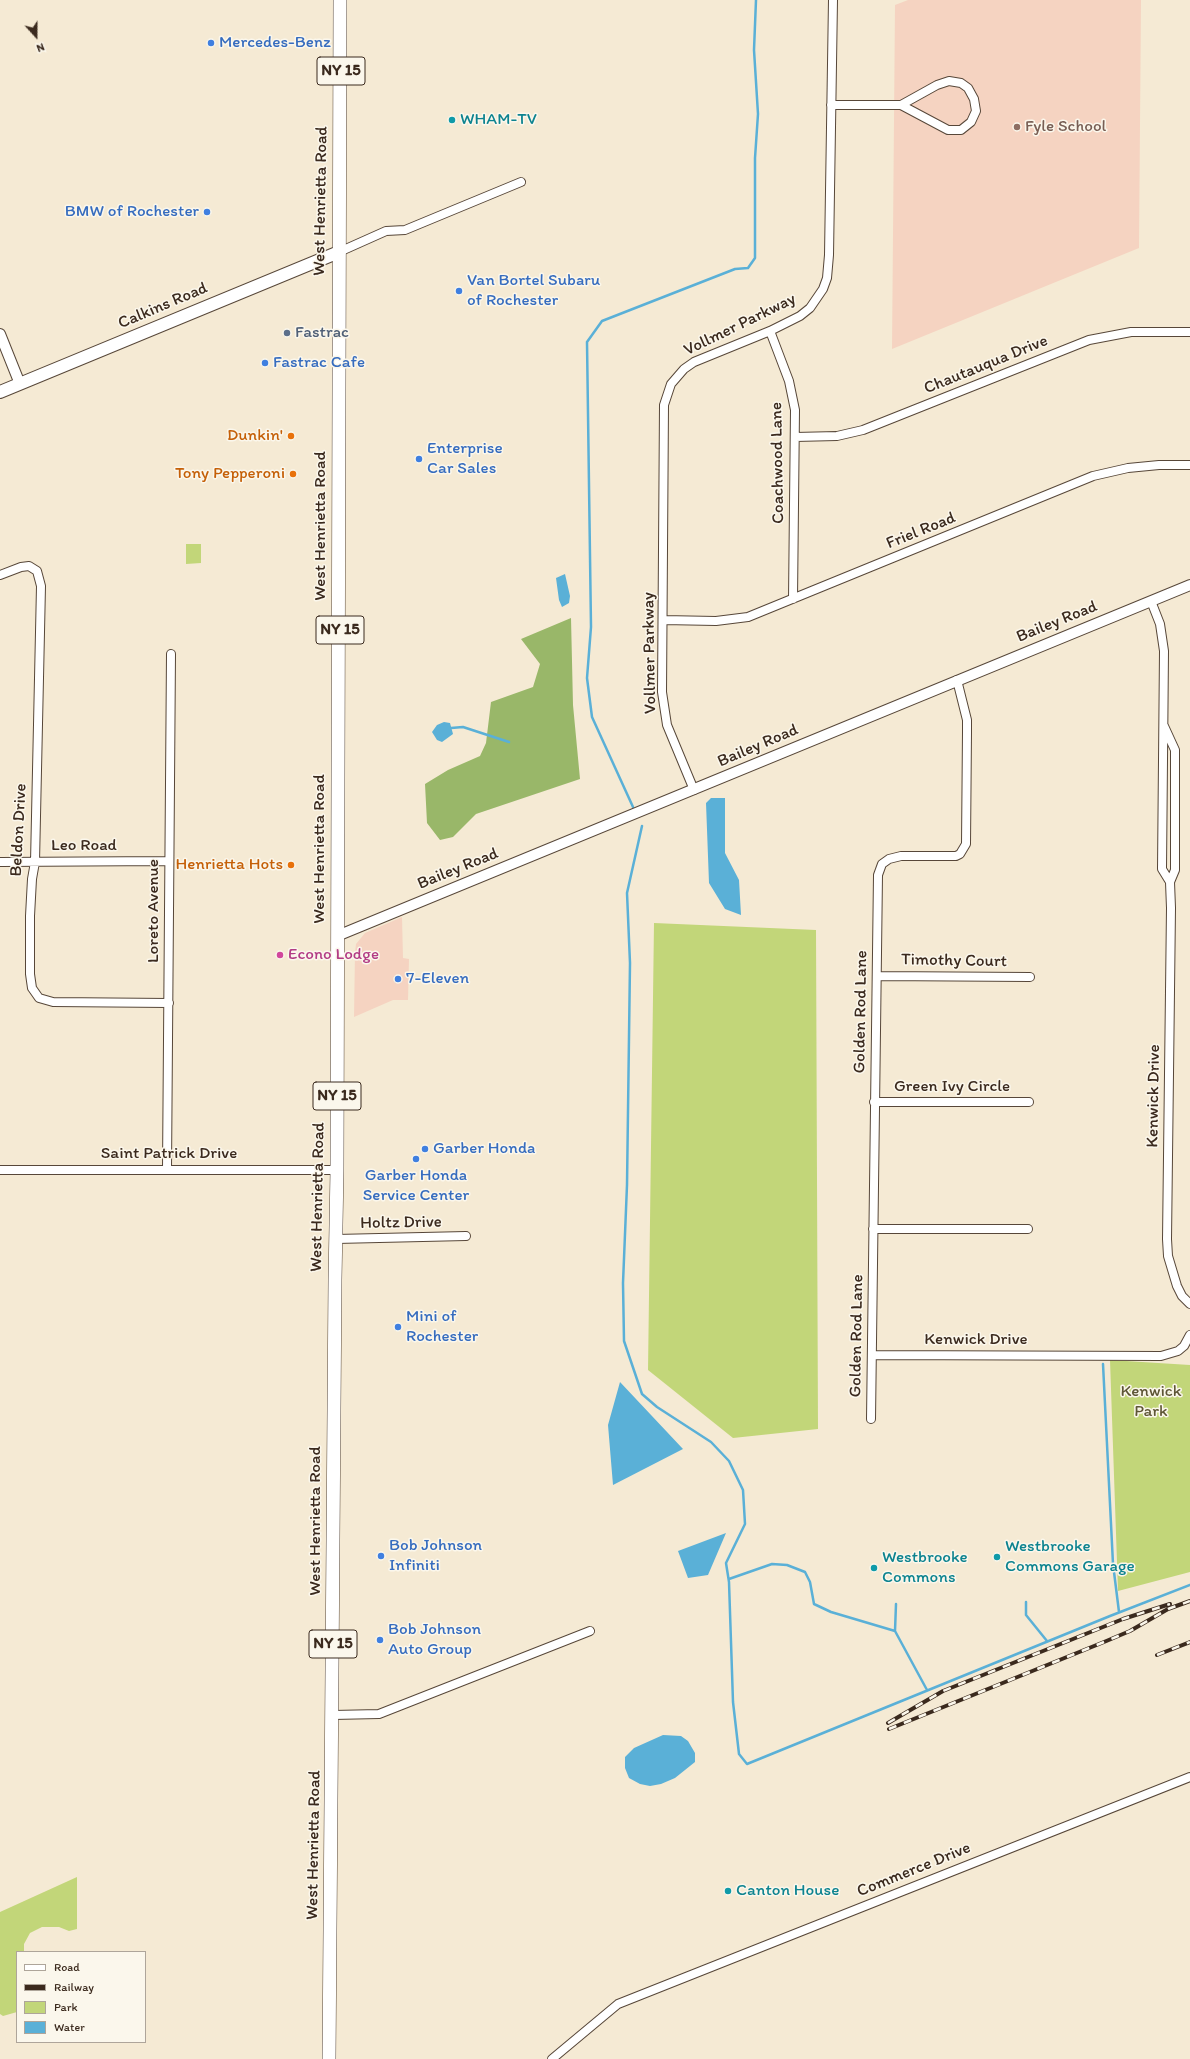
<!DOCTYPE html>
<style>
body{margin:0}
#map{position:relative;width:1190px;height:2059px;overflow:hidden;background:#f5ead4;font-family:Itim,sans-serif}
canvas{display:block}
.legend{position:absolute;left:16px;top:1951px;width:130px;height:92px;box-sizing:border-box;background:#fbf7ec;border:1px solid #aea59a;margin:0;padding:5px 7px;list-style:none;font-size:12px;color:#3b2a1e}
.legend li{display:flex;align-items:center;gap:8px;height:20px}
.legend b{width:20px;border:1px solid #aea59a}
.north{position:absolute;left:16px;top:16px;width:40px;height:40px;-webkit-text-stroke:3px #fbf7ec;paint-order:stroke;rotate:159deg;font-size:11px;font-weight:700;line-height:16px;text-align:center;color:#3b2a1e}
.north::after{content:'';display:block;margin:auto;width:14px;height:18px;background:#3b2a1e;clip-path:polygon(50% 0,100% 100%,50% 72%,0 100%)}
</style>
<div id="map">
<canvas width="1190" height="2059"></canvas>
<ul class="legend">
<li><b style="height:5px;background:#fff"></b>Road</li>
<li><b style="height:5px;background:#3b2a1e"></b>Railway</li>
<li><b style="height:11px;background:#c2d679"></b>Park</li>
<li><b style="height:11px;background:#5ab0d7"></b>Water</li>
</ul>
<div class="north">N</div>
</div>
<script>
const c = document.querySelector('canvas').getContext('2d');
c.lineJoin = 'round';
function fillPath(path, color) { c.fillStyle = color; c.fill(path, 'evenodd'); }
const shape = rows => new Path2D(rows.map(r => 'M' + r).join(''));
function strokePath(path, color, width, dash) { c.strokeStyle = color; c.lineWidth = width; c.lineCap = dash ? 'butt' : 'round'; c.setLineDash(dash || []); c.stroke(path); }
function drawText(font, color, halo, rows, align = 'center') {
  c.font = font + ' Itim,sans-serif'; c.lineWidth = 3; c.setLineDash([]); c.textBaseline = 'middle'; c.strokeStyle = halo; c.fillStyle = color; for (const [text, x, y, turn = 0] of rows) {
    c.save(); c.translate(x, y); c.rotate((+turn || 0) * Math.PI / 180); c.textAlign = isNaN(turn) ? turn : align; if (halo) c.strokeText(text, 0, 0); c.fillText(text, 0, 0); c.restore();
  }
}
fillPath(shape([
 [908,0,1141,0,1139,248,892,349,895,5],
 [402,917,403,958,409,959,408,1000,393,1000,354,1017,355,953,356,944,365,933]
]), '#f5d3c1');
fillPath(shape([
 [186,544,201,544,201,563,186,564],
 [654,923,816,930,818,1429,733,1438,648,1370],
 [1110,1360,1190,1365,1190,1572,1118,1591],
 [77,1877,77,1929,69,1931,59,1927,42,1927,30,1933,24,1944,24,1952,17,1952,17,2012,3,2016,0,2014,0,1912]
]), '#c2d679');
fillPath(shape([
 [571,618,573,705,580,779,476,814,453,837,440,840,427,823,425,784,448,770,480,756,486,743,491,702,533,687,540,664,521,639]
]), '#99b769');
fillPath(shape([
 [565,574,570,596,569,603,562,607,559,600,556,578],
 [444,722,450,723,453,734,442,742,437,740,432,732,437,725],
 [711,798,725,798,725,853,739,880,741,915,725,909,709,883,706,803],
 [620,1382,683,1449,613,1485,608,1425],
 [726,1533,708,1575,688,1578,678,1551],
 [663,1735,681,1736,688,1741,695,1753,695,1762,675,1778,661,1784,650,1786,640,1784,629,1778,625,1768,625,1757,634,1748]
]), '#5ab0d7');
strokePath(shape([
 [451,728,463,727,509,742],
 [633,807,592,717,587,678,591,627,587,342,602,321,735,269,748,268,755,258,755,158,758,114,754,50,756,0],
 [642,826,627,893,630,963,627,1185,623,1283,624,1341,642,1394,657,1407,711,1442,729,1461,743,1490,745,1524,726,1563,729,1582,733,1702,739,1754,747,1764,1110,1616,1190,1585],
 [1103,1364,1113,1564,1119,1612],
 [729,1579,772,1564,787,1565,805,1572,810,1582,814,1604,831,1612,895,1631,927,1690],
 [1026,1602,1026,1615,1047,1641],
 [895,1631,896,1604]
]), '#5ab0d7', 2.5);
const minor = shape([
 [831,105,901,105,948,130,961,130,971,122,976,111,974,99,968,88,961,83,949,81,937,85,901,105],
 [339,252,386,231,405,230,521,182],
 [770,331,789,381,795,410,793,599],
 [795,437,837,436,863,430,1089,340,1131,332,1190,332],
 [0,575,21,567,29,566,37,571,41,586,35,862,32,879,30,916,30,974,32,988,39,998,53,1002,169,1003],
 [1151,601,1160,624,1164,651,1162,869,1170,882],
 [663,620,716,621,748,617,1093,476,1128,468,1159,465,1190,465],
 [1164,726,1175,750,1175,870,1170,882,1171,908,1167,1239,1168,1256,1177,1286,1182,1296,1190,1304],
 [694,790,667,725,662,692,664,405,671,384,684,369,694,362,770,331,800,316,810,308,823,289,827,278,829,255,833,0],
 [0,862,169,861],
 [877,976,1030,977],
 [874,1102,1029,1102],
 [167,1169,171,654],
 [0,1170,337,1170],
 [873,1229,1028,1229],
 [336,1239,466,1236],
 [872,1355,1161,1356,1178,1351,1184,1346,1190,1335],
 [871,1419,878,875,882,864,889,859,901,856,956,856,960,854,966,844,967,732,967,720,957,680],
 [333,1715,379,1714,590,1631],
 [552,2059,618,2004,1190,1777]
]);
const tertiary = shape([
 [0,334,20,384],
 [337,936,1190,585]
]);
const secondary = shape([
 [0,392,339,252]
]);
const primary = shape([
 [329,2059,335,1280,337,1170,340,0]
]);
strokePath(minor, '#574739', 10);
strokePath(tertiary, '#574739', 12);
strokePath(secondary, '#574739', 14);
strokePath(primary, '#574739', 14);
strokePath(minor, '#fff', 8);
strokePath(tertiary, '#fff', 10);
strokePath(secondary, '#fff', 12);
strokePath(primary, '#fff', 13);
const rail = shape([
 [1157,1655,1190,1642],
 [888,1723,943,1691,1123,1619,1170,1604],
 [889,1729,1104,1642,1130,1631,1168,1609,1190,1601]
]);
strokePath(rail, '#3b2a1e', 4);
strokePath(rail, '#fbf7ec', 2.5, [8]);
for (const [x, y, r, color] of [
 [211,43,4,"#3f7fe0"],
 [452,120,4,"#0f9aa8"],
 [1017,127,4,"#8d6e63"],
 [207,212,4,"#3f7fe0"],
 [459,291,4,"#3f7fe0"],
 [287,333,4,"#5c6f8a"],
 [265,363,4,"#3f7fe0"],
 [291,436,4,"#e8710a"],
 [419,459,4,"#3f7fe0"],
 [293,474,4,"#e8710a"],
 [291,865,4,"#e8710a"],
 [280,955,4,"#d1479c"],
 [398,979,4,"#3f7fe0"],
 [425,1149,4,"#3f7fe0"],
 [416,1159,4,"#3f7fe0"],
 [398,1327,4,"#3f7fe0"],
 [381,1556,4,"#3f7fe0"],
 [997,1557,4,"#0f9aa8"],
 [874,1568,4,"#0f9aa8"],
 [380,1640,4,"#3f7fe0"],
 [728,1891,4,"#0f9aa8"]
]) { const dot = new Path2D(); dot.arc(x, y, r, 0, 2 * Math.PI); c.fillStyle = color; c.fill(dot); strokePath(dot, '#fbf7ec', 1.5); }
for (const [x, y, w] of [
 [341,71,48],
 [340,630,48],
 [337,1096,48],
 [333,1644,48]
]) { const box = new Path2D(); box.roundRect(x - w / 2, y - 14, w, 28, 3); c.fillStyle = '#fbf7ec'; c.fill(box); strokePath(box, '#3b2a1e', 1); }
drawText('bold 16px', '#3b2a1e', null, [
 ["NY 15",341,71],
 ["NY 15",340,630],
 ["NY 15",337,1096],
 ["NY 15",333,1644]
]);
drawText('17px', '#366cbe', '#fbf7ec', [
 ["Mercedes-Benz",219,43],
 ["BMW of Rochester",199,212,"right"],
 ["Van Bortel Subaru",467,281],
 ["of Rochester",467,301],
 ["Fastrac Cafe",273,363],
 ["Enterprise",427,449],
 ["Car Sales",427,469],
 ["7-Eleven",406,979],
 ["Garber Honda",433,1149],
 ["Garber Honda",416,1176,"center"],
 ["Service Center",416,1196,"center"],
 ["Mini of",406,1317],
 ["Rochester",406,1337],
 ["Bob Johnson",389,1546],
 ["Infiniti",389,1566],
 ["Bob Johnson",388,1630],
 ["Auto Group",388,1650]
], 'left');
drawText('17px', '#0d838f', '#fbf7ec', [
 ["WHAM-TV",460,120],
 ["Westbrooke",1005,1547],
 ["Commons Garage",1005,1567],
 ["Westbrooke",882,1558],
 ["Commons",882,1578],
 ["Canton House",736,1891]
], 'left');
drawText('17px', '#785e54', '#fbf7ec', [
 ["Fyle School",1025,127]
], 'left');
drawText('17px', '#3b2a1e', '#fbf7ec', [
 ["West Henrietta Road",321,201,-89],
 ["Calkins Road",163,306,-23],
 ["Vollmer Parkway",740,325,-26],
 ["Chautauqua Drive",986,365,-22],
 ["Coachwood Lane",778,463,-91],
 ["West Henrietta Road",321,526,-90],
 ["Friel Road",921,531,-22],
 ["Bailey Road",1057,622,-22],
 ["Vollmer Parkway",650,653,-91],
 ["Bailey Road",758,746,-23],
 ["Beldon Drive",19,830,-87],
 ["Leo Road",84,846],
 ["West Henrietta Road",320,849,-90],
 ["Bailey Road",458,869,-22],
 ["Loreto Avenue",154,911,-90],
 ["Timothy Court",954,961,1],
 ["Golden Rod Lane",861,1012,-89],
 ["Green Ivy Circle",952,1087],
 ["Kenwick Drive",1154,1096,-89],
 ["Saint Patrick Drive",169,1154],
 ["West Henrietta Road",318,1197,-89],
 ["Holtz Drive",401,1223,-1],
 ["Golden Rod Lane",857,1336,-89],
 ["Kenwick Drive",976,1340],
 ["West Henrietta Road",316,1521,-90],
 ["West Henrietta Road",314,1845,-89],
 ["Commerce Drive",914,1870,-22]
]);
drawText('17px', '#4e5e75', '#fbf7ec', [
 ["Fastrac",295,333]
], 'left');
drawText('17px', '#c56008', '#fbf7ec', [
 ["Dunkin'",283,436],
 ["Tony Pepperoni",285,474],
 ["Henrietta Hots",283,865]
], 'right');
drawText('17px', '#b23c85', '#fbf7ec', [
 ["Econo Lodge",288,955]
], 'left');
drawText('17px', '#5d5535', '#fbf7ec', [
 ["Kenwick",1151,1392],
 ["Park",1151,1412]
]);
</script>
